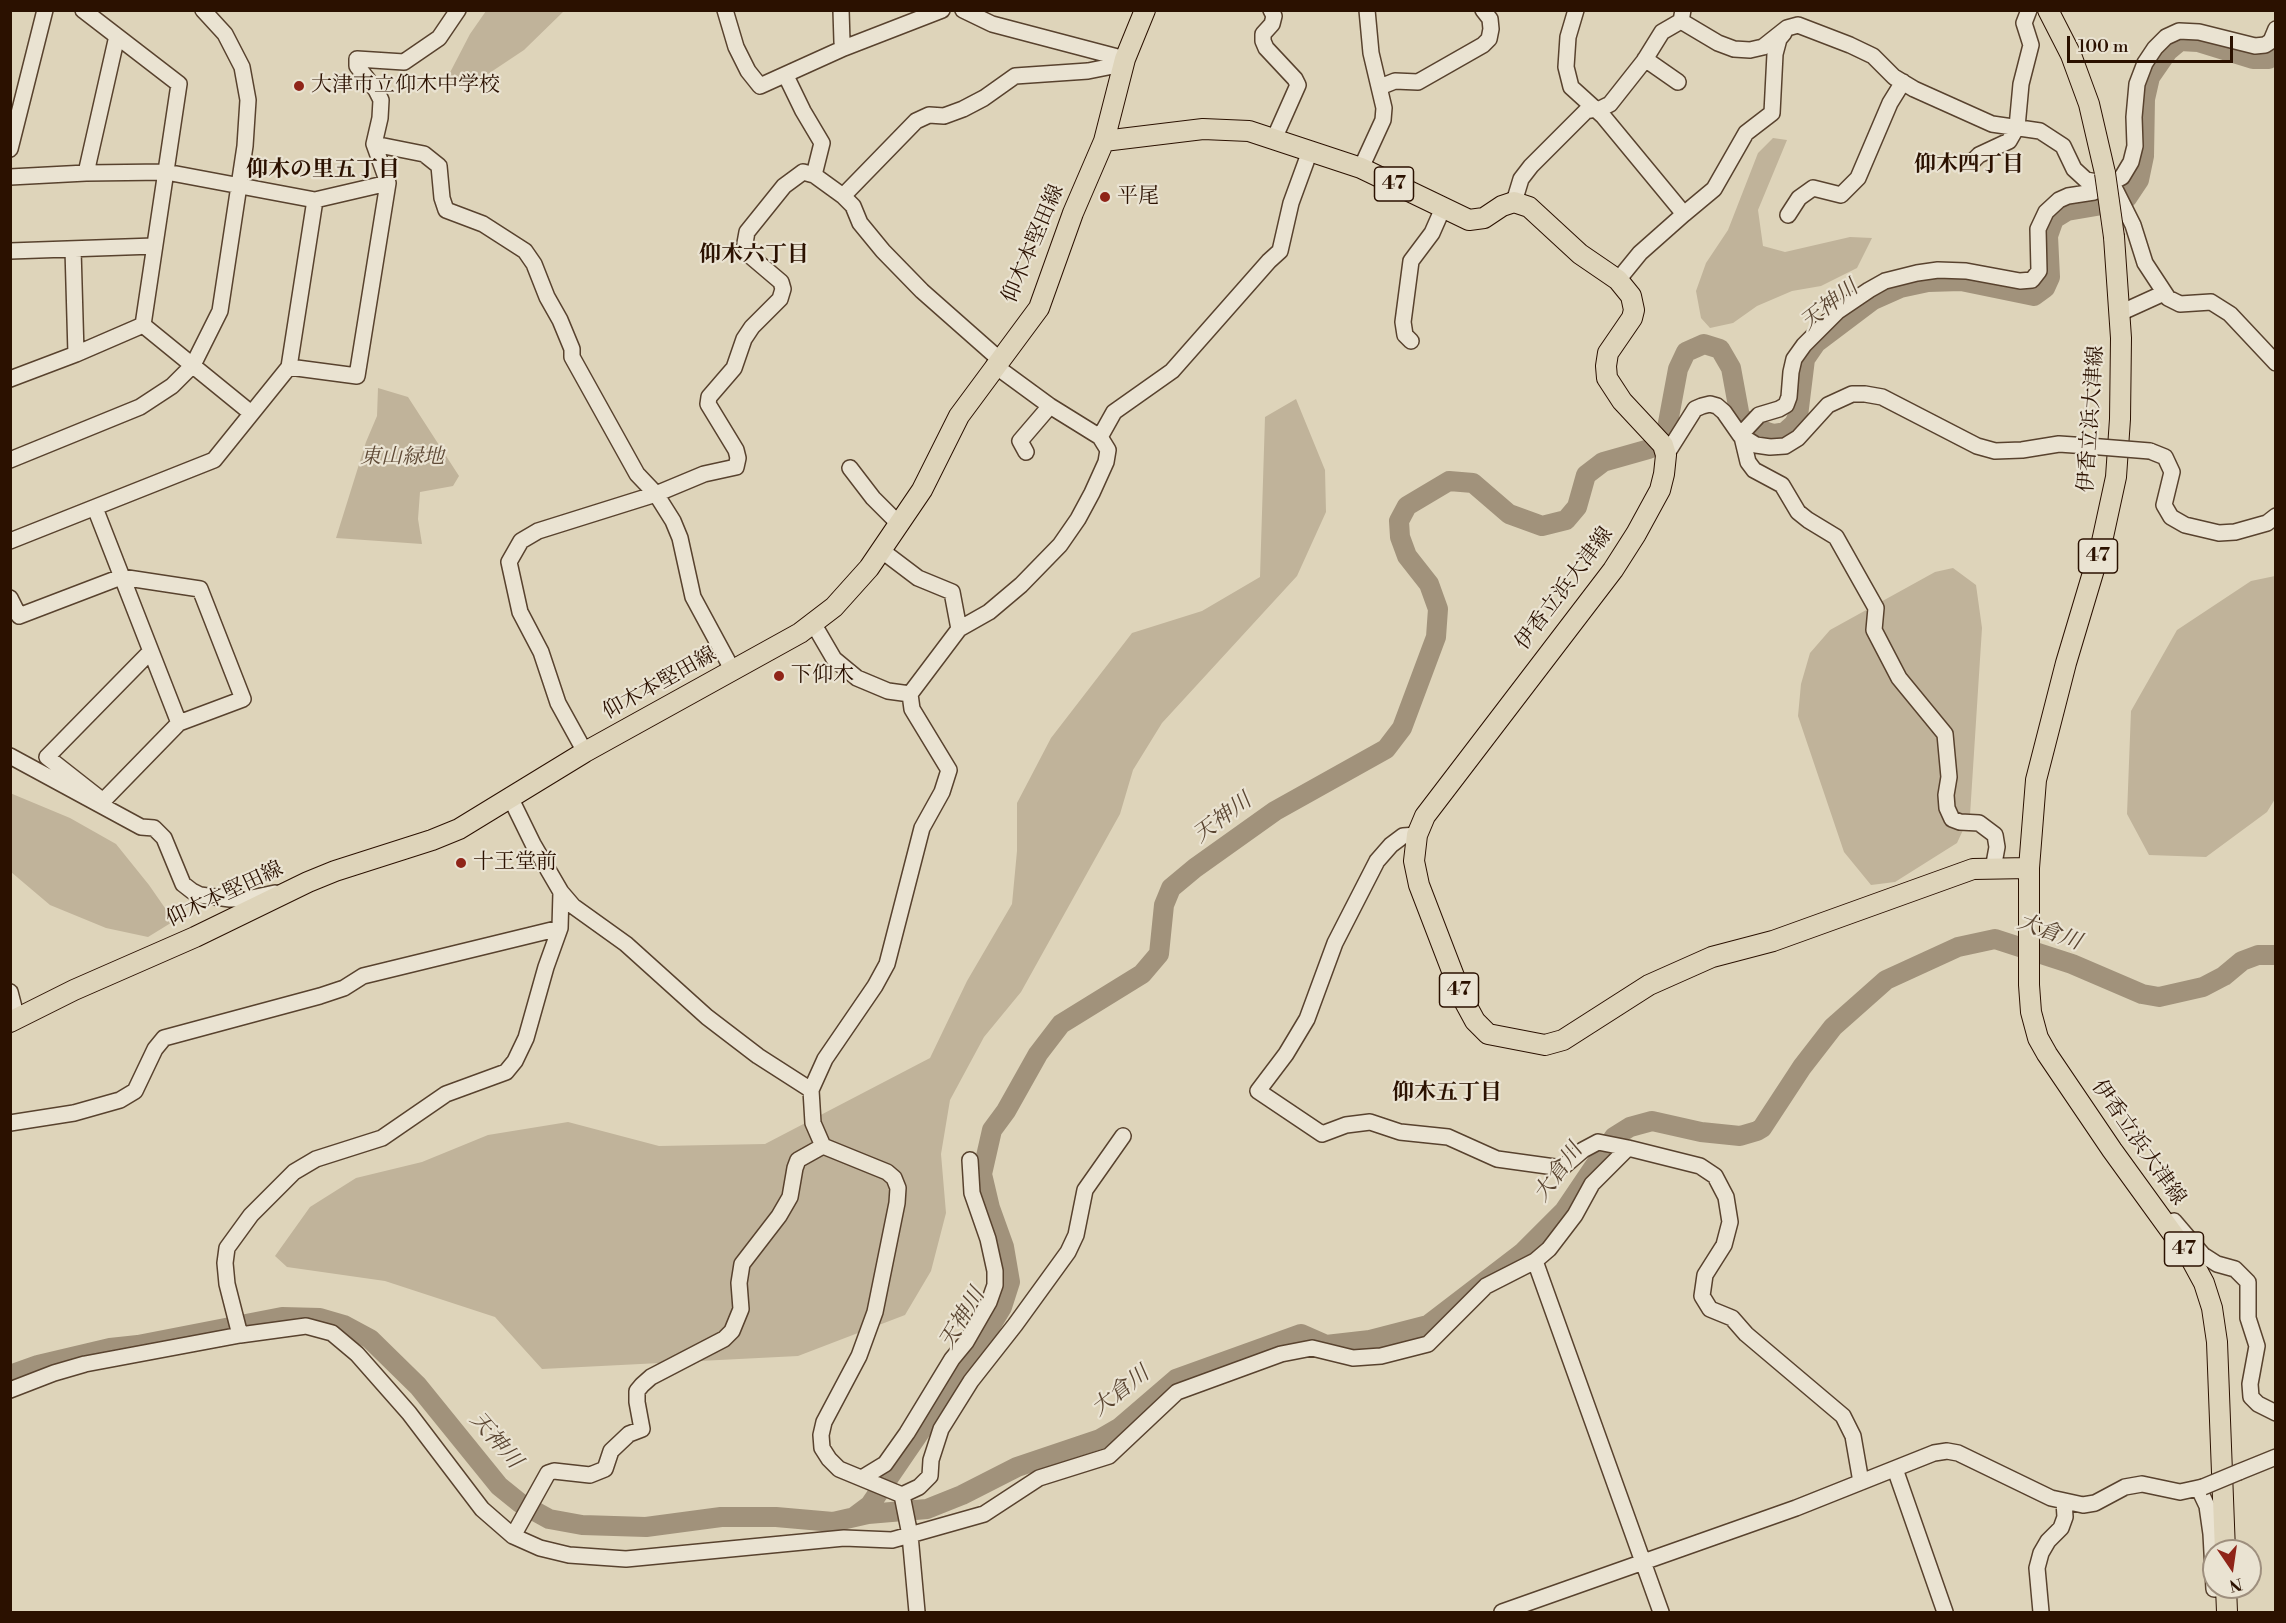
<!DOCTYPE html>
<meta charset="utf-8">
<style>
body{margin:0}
#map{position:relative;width:2286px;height:1623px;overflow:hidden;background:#ded4ba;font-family:"Libre Bodoni",serif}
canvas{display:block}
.frame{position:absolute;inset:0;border:12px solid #2b1100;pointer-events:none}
.north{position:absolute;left:2202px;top:1539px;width:60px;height:60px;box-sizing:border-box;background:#eae3d2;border:2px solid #9e8f7e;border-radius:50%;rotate:167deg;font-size:16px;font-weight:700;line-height:24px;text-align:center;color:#2b1100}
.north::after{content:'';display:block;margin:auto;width:21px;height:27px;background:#8f2418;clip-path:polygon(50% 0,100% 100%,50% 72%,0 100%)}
.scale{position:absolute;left:2067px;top:36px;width:166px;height:27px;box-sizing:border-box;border:3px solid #2b1100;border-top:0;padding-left:8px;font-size:18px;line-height:21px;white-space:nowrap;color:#2b1100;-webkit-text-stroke:4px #eae3d2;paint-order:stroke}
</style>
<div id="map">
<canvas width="2286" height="1623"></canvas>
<div class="frame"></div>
<div class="north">N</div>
<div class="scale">100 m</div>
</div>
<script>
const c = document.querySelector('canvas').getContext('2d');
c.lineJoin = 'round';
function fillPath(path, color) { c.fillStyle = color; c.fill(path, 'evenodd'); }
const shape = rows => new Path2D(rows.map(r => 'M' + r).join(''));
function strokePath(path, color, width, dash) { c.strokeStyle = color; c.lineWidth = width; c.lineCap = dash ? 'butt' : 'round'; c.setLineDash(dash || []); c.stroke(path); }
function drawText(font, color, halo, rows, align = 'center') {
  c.font = font + ' "Libre Bodoni","Noto Serif JP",serif'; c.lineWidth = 4.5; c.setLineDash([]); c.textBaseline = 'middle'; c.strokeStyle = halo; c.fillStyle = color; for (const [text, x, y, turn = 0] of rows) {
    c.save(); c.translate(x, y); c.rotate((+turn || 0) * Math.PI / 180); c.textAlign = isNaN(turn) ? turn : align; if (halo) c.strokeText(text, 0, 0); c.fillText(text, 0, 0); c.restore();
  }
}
fillPath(shape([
 [486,11,564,11,524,50,488,74,460,84,443,86,470,34],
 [1773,138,1787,140,1758,210,1763,246,1785,252,1850,237,1872,238,1857,268,1821,286,1792,291,1757,306,1733,323,1710,328,1701,318,1696,291,1706,263,1728,230,1758,153],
 [378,388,408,397,459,476,453,486,420,492,418,519,422,544,336,538,366,442,377,416],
 [1296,399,1325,470,1326,512,1297,576,1162,723,1133,770,1120,814,1021,992,984,1037,950,1100,941,1154,946,1213,931,1271,905,1315,798,1356,542,1369,495,1317,385,1281,287,1267,275,1256,310,1207,356,1178,422,1162,488,1135,568,1122,659,1146,765,1144,930,1058,967,981,1012,904,1017,851,1017,803,1051,738,1132,633,1202,611,1260,577,1265,417],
 [1953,568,1976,585,1982,628,1970,815,1957,843,1895,882,1871,885,1844,852,1798,716,1801,684,1810,653,1830,630,1935,572],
 [2275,576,2275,799,2267,812,2206,857,2149,855,2127,814,2131,711,2177,630,2251,581],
 [10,793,70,818,116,844,149,885,174,921,148,937,106,928,50,905,11,872]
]), '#c0b39a');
strokePath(shape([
 [10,1375,38,1365,110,1348,138,1345,282,1317,320,1318,344,1325,370,1339,418,1386,499,1486,520,1503,549,1519,582,1525,646,1527,721,1517,776,1517,833,1522,868,1514,927,1509,962,1495,1017,1467,1100,1439,1119,1428,1176,1379,1301,1334,1326,1345,1370,1340,1428,1325,1522,1253,1564,1211,1614,1137,1630,1127,1652,1121,1701,1132,1740,1136,1757,1131,1762,1128,1802,1067,1833,1027,1886,980,1958,947,1995,939,2072,964,2142,994,2159,997,2203,987,2224,976,2242,961,2258,955,2276,955],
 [854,1517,870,1505,978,1347,1002,1307,1010,1282,1004,1247,990,1208,982,1174,992,1130,1006,1111,1038,1054,1061,1024,1142,974,1159,954,1164,905,1171,888,1195,868,1275,811,1386,749,1402,728,1436,637,1438,609,1429,584,1407,556,1400,537,1399,521,1407,506,1449,481,1473,483,1509,514,1542,526,1566,520,1577,507,1586,475,1603,462,1649,449,1663,434,1667,428,1678,369,1686,352,1704,344,1720,349,1731,368,1740,417,1761,430,1773,434,1785,432,1794,424,1798,416,1805,359,1816,343,1873,300,1900,288,1928,282,1961,281,2034,296,2045,288,2050,277,2048,236,2054,219,2067,211,2114,203,2127,198,2139,180,2144,156,2145,99,2150,77,2168,51,2180,41,2198,42,2253,59,2269,59,2276,53]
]), '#a1927b', 20);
const minor = shape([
 [83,10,179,84,143,325],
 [458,10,439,38,404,62,357,59,357,66,376,90,381,100,380,118,374,144,424,154,439,166,442,198,446,210,483,224,525,251,534,264,547,297,560,320,572,349,572,357,637,474,656,494,673,521,680,538,693,597,733,671],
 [725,10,736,47,748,71,760,86,844,48,942,10],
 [841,10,842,42,844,48],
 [963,10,992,24,1125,59],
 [1271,10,1274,16,1272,24,1263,34,1263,41,1266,48,1295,79,1298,85,1274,139],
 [1576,10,1568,37,1566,67,1571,87,1603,116,1684,214,1640,253,1618,280],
 [1681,21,1718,43,1734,49,1750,50,1763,47,1787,28,1798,25,1850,45,1873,56,1894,77,1914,89,1992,124,2040,131,2063,146,2074,169,2086,180,2108,184,2116,191,2133,225,2145,263,2168,298,2180,304,2211,302,2230,314,2276,363],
 [1645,59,1678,82],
 [786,76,803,111,822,143,814,175],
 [1380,87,1395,81,1418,82,1483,45,1489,39,1491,29,1490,19,1483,10],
 [374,144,388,183],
 [10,149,45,10],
 [1971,163,1979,155,2009,141,2017,127,2021,84,2031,45,2024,23,2029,10],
 [1361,168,1383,120,1384,108,1371,53,1367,10],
 [86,173,117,36],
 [10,177,86,173,166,172,315,200,388,183,357,376,289,367],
 [843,196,916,121,929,115,944,116,963,109,984,98,1015,76,1088,71,1123,64],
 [1514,202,1521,179,1531,166,1586,111,1602,108,1610,104,1644,61,1662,32,1681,21,1683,10],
 [1684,214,1714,189,1746,133,1772,113,1775,54,1779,39,1784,33],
 [1788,215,1799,198,1813,188,1841,195,1858,178,1890,103,1903,82],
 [73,249,76,354],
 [10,251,154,246],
 [2120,313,2164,293],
 [143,325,251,413],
 [1411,341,1405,335,1403,322,1411,261,1432,233,1443,208],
 [994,365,1050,406,1100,437,1108,450,1106,462,1092,493,1078,519,1060,545,1021,585,989,612,959,629,910,694,912,709,949,770,942,792,922,828,887,964,875,986,825,1059,811,1090,813,1123,823,1146,887,1172,894,1178,898,1188,897,1203,875,1312,859,1356,824,1422,821,1435,822,1448,829,1459,839,1469,902,1495,919,1487,930,1476,931,1460,941,1429,971,1381,1015,1325,1068,1252,1076,1235,1085,1190,1123,1136],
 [10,379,76,354,143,325],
 [1100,437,1114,412,1172,371,1269,261,1280,251,1291,203,1310,151],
 [2150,451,2165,457,2172,472,2164,505,2171,517,2185,525,2219,533,2235,532,2267,523,2276,516],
 [1026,452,1020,441,1050,406],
 [1666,455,1695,409,1702,406,1710,404,1717,406,1724,412,1740,435,1756,445,1770,447,1785,446,1798,438,1828,405,1852,394,1865,394,1882,397,1977,446,1995,451,2022,450,2059,444,2088,446],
 [10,460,140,407,172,386,193,365,220,311,245,146,248,100,242,67,225,34,203,10],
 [850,468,873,498,899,524],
 [95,508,179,723],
 [10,541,214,460,289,367,315,200],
 [881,550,918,578,952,592,959,629],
 [10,598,19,616,121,577,200,589,243,699,179,723,103,801,47,757,150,652],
 [813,623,834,659,857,678,888,691,910,694],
 [585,752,558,703,541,652,520,612,509,562,521,541,538,531,656,494,704,474,736,467,738,458,736,450,708,404,709,397,734,368,744,339,752,327,780,299,783,289,781,282,748,254,745,243,747,232,784,186,803,172,814,175,843,196,853,206,860,223,883,251,922,291,999,359],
 [10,756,141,827,154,828,164,838,183,884,192,891,200,895,230,899,247,899,275,893],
 [510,797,533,844,561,892,573,906,626,944,707,1017,758,1056,811,1090],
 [1417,835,1403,836,1391,845,1377,861,1335,943,1307,1019,1286,1054,1258,1091,1322,1134,1346,1125,1370,1122,1400,1132,1448,1137,1497,1159,1562,1168,1583,1150,1598,1142,1628,1148,1700,1166,1715,1176,1726,1197,1730,1222,1724,1245,1705,1275,1702,1296,1710,1309,1732,1318,1746,1334,1843,1416,1853,1436,1861,1482],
 [1993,869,1997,847,1995,835,1979,823,1960,822,1952,819,1947,808,1946,795,1949,777,1945,734,1899,678,1874,630,1876,608,1836,537,1808,520,1798,512,1782,485,1754,470,1748,462,1742,437,1745,430,1759,415,1779,409,1786,405,1789,397,1791,372,1794,359,1804,345,1838,311,1869,290,1885,281,1917,273,1938,270,1966,271,2020,281,2032,280,2039,271,2038,229,2046,212,2059,200,2068,196,2094,192,2122,177,2131,162,2135,146,2134,117,2137,84,2145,63,2155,48,2166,37,2179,31,2199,32,2255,46,2265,45,2271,41,2276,29],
 [10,992,17,1019],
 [10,1123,74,1113,120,1100,135,1091,155,1049,164,1038,320,996,344,988,363,976,560,928],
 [2174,1221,2203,1255,2217,1264,2235,1269,2248,1282,2248,1318,2257,1346,2250,1384,2251,1397,2258,1404,2276,1413],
 [1535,1261,1661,1612],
 [240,1335,227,1284,225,1263,227,1248,251,1215,294,1172,316,1159,382,1138,446,1094,506,1072,515,1061,526,1038,546,967,560,928,561,892],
 [10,1390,54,1373,85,1364,240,1335,306,1326,332,1333,357,1354,409,1413,482,1509,513,1536,540,1548,569,1555,626,1559,844,1538,892,1540,984,1514,1039,1478,1109,1456,1177,1392,1281,1354,1312,1348,1353,1358,1381,1356,1428,1344,1486,1286,1535,1261,1549,1249,1575,1215,1592,1184,1628,1148],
 [1895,1469,1945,1612],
 [2239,1472,2276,1457],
 [862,1478,885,1464,907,1433,952,1359,966,1342,989,1302,995,1285,995,1271,988,1239,972,1193,970,1160],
 [2199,1489,2207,1506,2211,1534,2214,1589,2226,1589],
 [902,1495,910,1535,917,1612],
 [513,1536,548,1473,554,1471,590,1475,605,1469,611,1451,629,1434,642,1429,637,1402,637,1391,642,1385,651,1377,724,1339,732,1331,741,1309,739,1283,742,1264,779,1216,790,1197,795,1168,798,1160,823,1146],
 [1502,1612,1796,1508,1934,1453,1947,1451,1958,1453,2051,1498,2083,1505,2095,1503,2125,1487,2142,1484,2180,1492,2203,1487],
 [2041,1612,2037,1568,2041,1553,2048,1541,2061,1528,2065,1517,2064,1501]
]);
const major = shape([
 [1145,10,1125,59,1104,141,1203,129,1249,131,1361,168,1469,220,1484,218,1502,206,1514,202,1529,207,1580,254,1618,280,1631,296,1634,310,1632,318,1608,353,1606,366,1607,378,1622,401,1663,445,1666,455,1664,474,1660,490,1636,534,1613,570,1425,816,1417,835,1414,861,1419,885,1462,997,1475,1021,1488,1034,1545,1045,1563,1040,1649,985,1712,957,1773,941,1973,869,2029,868],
 [2048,10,2071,55,2089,104,2105,173],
 [2114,237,2121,338,2120,419,2116,477,2101,546,2066,663,2036,780,2029,868,2029,985,2031,1012,2038,1038,2047,1054,2112,1150,2191,1259,2204,1283,2212,1308,2217,1342,2225,1551],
 [10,1022,74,990,195,937,308,882,335,871,432,840,459,829,585,752,800,633,834,607,869,568,922,490,959,416,1039,308,1073,213,1104,141],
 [2226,1587,2227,1612]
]);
strokePath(minor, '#58422e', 18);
strokePath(major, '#2b1100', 22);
strokePath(minor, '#eae3d2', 15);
strokePath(major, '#ded4ba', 20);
const minorBridge = shape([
 [2088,446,2150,451],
 [2203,1487,2239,1472]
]);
const majorBridge = shape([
 [2105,173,2114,237]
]);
strokePath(minorBridge, '#58422e', 18, []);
strokePath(majorBridge, '#2b1100', 22, []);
strokePath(minorBridge, '#eae3d2', 15);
strokePath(majorBridge, '#ded4ba', 20);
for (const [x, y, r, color] of [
 [299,86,6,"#8f2418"],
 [1105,197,6,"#8f2418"],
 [779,676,6,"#8f2418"],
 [461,863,6,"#8f2418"]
]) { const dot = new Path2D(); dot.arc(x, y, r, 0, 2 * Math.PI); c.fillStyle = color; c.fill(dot); strokePath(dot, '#eae3d2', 2); }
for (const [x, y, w] of [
 [1394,184,39],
 [2098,556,39],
 [1459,990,39],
 [2184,1249,39]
]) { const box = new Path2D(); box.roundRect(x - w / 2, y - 17, w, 34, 4.5); c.fillStyle = '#eae3d2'; c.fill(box); strokePath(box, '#2b1100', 1.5); }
drawText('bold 20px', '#2b1100', null, [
 ["47",1394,184],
 ["47",2098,556],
 ["47",1459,990],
 ["47",2184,1249]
]);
drawText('21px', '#2b1100', '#eae3d2', [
 ["大津市立仰木中学校",311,86],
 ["平尾",1117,197],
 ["下仰木",791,676],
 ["十王堂前",473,863]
], 'left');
drawText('21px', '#2b1100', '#eae3d2', [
 ["仰木本堅田線",1034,244,-67],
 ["伊香立浜大津線",2092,419,-86],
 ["伊香立浜大津線",1565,589,-53],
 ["仰木本堅田線",660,684,-29],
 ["仰木本堅田線",225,895,-25],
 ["伊香立浜大津線",2138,1143,55]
]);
drawText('italic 21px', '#5f4a36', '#eae3d2', [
 ["東山緑地",402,458]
]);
drawText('bold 22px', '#2b1100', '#eae3d2', [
 ["仰木四丁目",1969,166],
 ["仰木の里五丁目",323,171],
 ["仰木六丁目",754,256],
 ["仰木五丁目",1447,1094]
]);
drawText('italic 22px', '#5a4531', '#eae3d2', [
 ["天神川",1830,306,-38],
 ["天神川",1223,819,-37],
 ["大倉川",2049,933,20],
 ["大倉川",1559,1173,-54],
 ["天神川",963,1319,-59],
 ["大倉川",1121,1392,-38],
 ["天神川",495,1441,49]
]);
</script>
